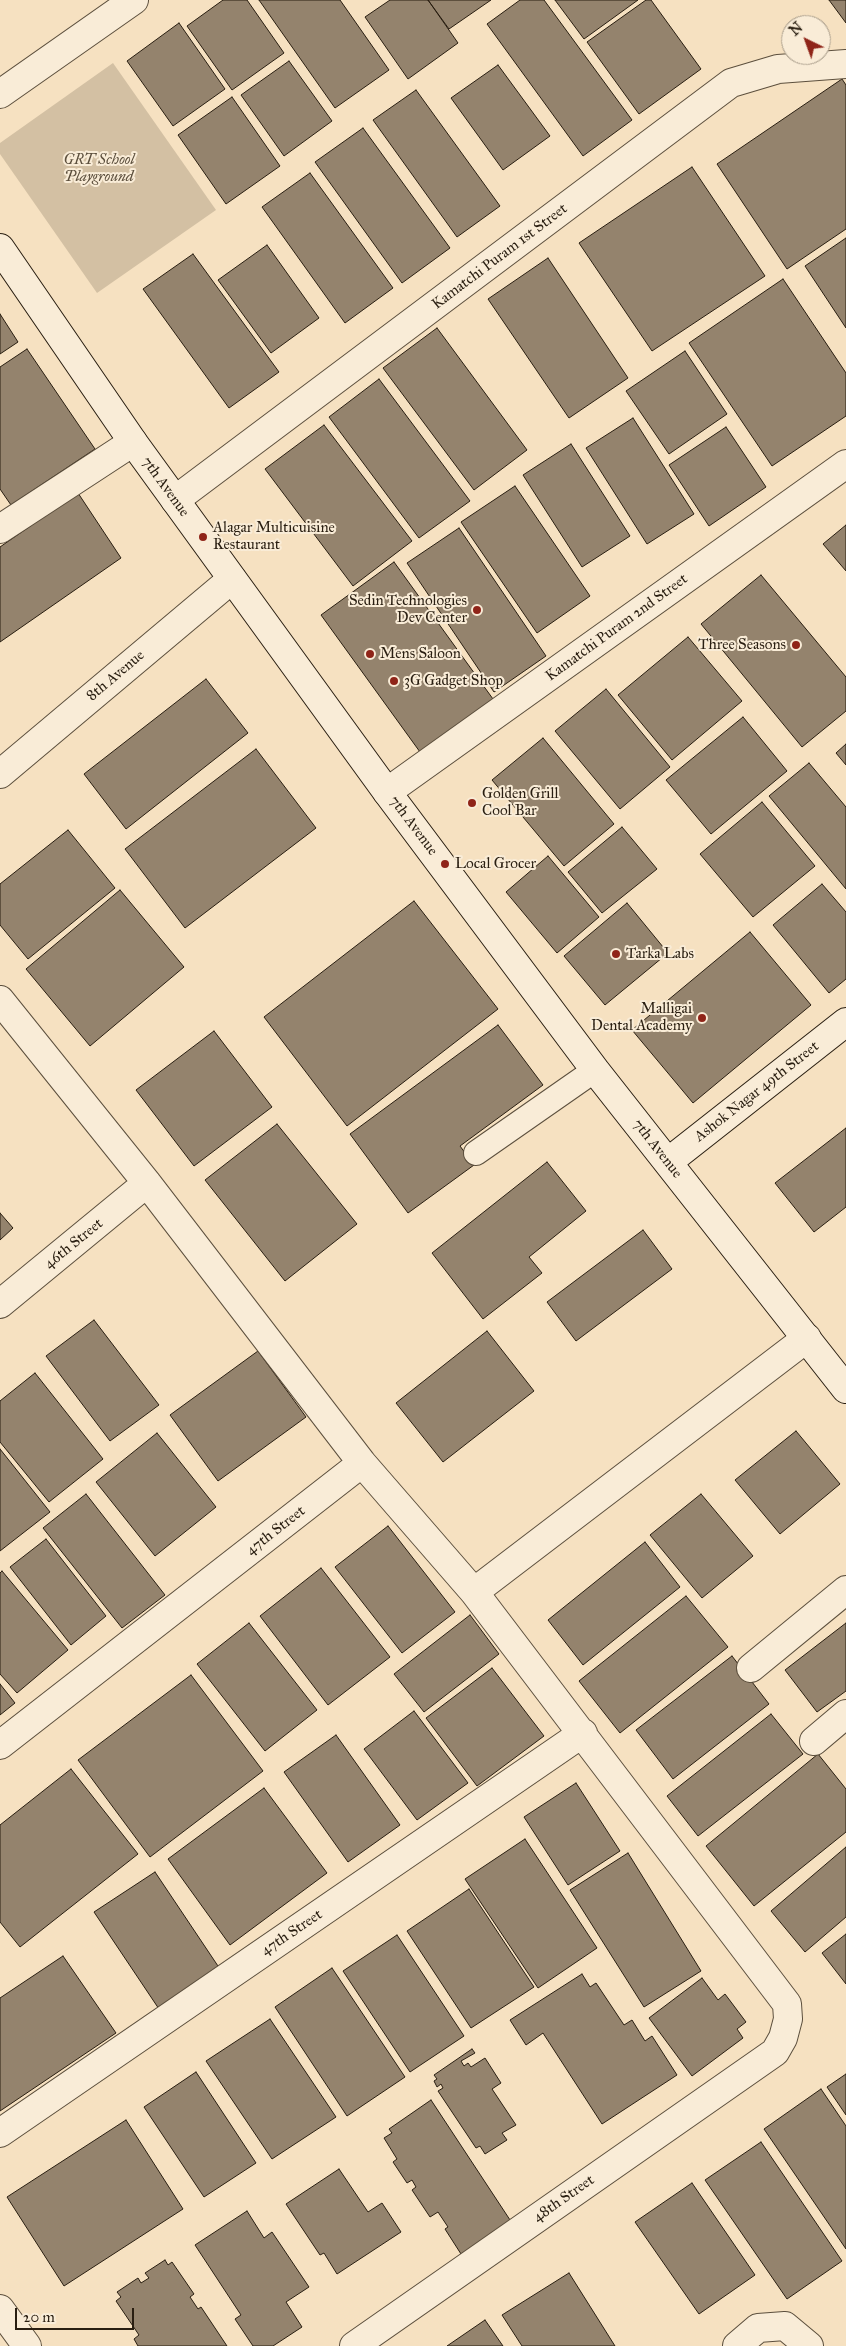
<!DOCTYPE html>
<style>
body{margin:0}
#map{position:relative;width:846px;height:2346px;overflow:hidden;background:#f6e1c1;font-family:"IM FELL Great Primer",serif}
canvas{display:block}
.north{position:absolute;left:781px;top:15px;width:50px;height:50px;box-sizing:border-box;background:#f9ecd7;border:1px solid #a69a88;border-radius:50%;rotate:318deg;font-size:14px;font-weight:700;line-height:20px;text-align:center;color:#291e11}
.north::after{content:'';display:block;margin:auto;width:18px;height:22px;background:#8f2418;clip-path:polygon(50% 0,100% 100%,50% 72%,0 100%)}
.scale{position:absolute;left:15px;top:2308px;width:119px;height:22px;box-sizing:border-box;border:2px solid #291e11;border-top:0;padding-left:6px;font-size:15px;line-height:18px;white-space:nowrap;color:#291e11;-webkit-text-stroke:4px #f9ecd7;paint-order:stroke}
</style>
<div id="map">
<canvas width="846" height="2346"></canvas>
<div class="north">N</div>
<div class="scale">20 m</div>
</div>
<script>
const c = document.querySelector('canvas').getContext('2d');
c.lineJoin = 'round';
function fillPath(path, color) { c.fillStyle = color; c.fill(path, 'evenodd'); }
const shape = rows => new Path2D(rows.map(r => 'M' + r).join(''));
function strokePath(path, color, width, dash) { c.strokeStyle = color; c.lineWidth = width; c.lineCap = dash ? 'butt' : 'round'; c.setLineDash(dash || []); c.stroke(path); }
function drawText(font, color, halo, rows, align = 'center') {
  c.font = font + ' "IM FELL Great Primer",serif'; c.lineWidth = 4; c.setLineDash([]); c.textBaseline = 'middle'; c.strokeStyle = halo; c.fillStyle = color; for (const [text, x, y, turn = 0] of rows) {
    c.save(); c.translate(x, y); c.rotate((+turn || 0) * Math.PI / 180); c.textAlign = isNaN(turn) ? turn : align; if (halo) c.strokeText(text, 0, 0); c.fillText(text, 0, 0); c.restore();
  }
}
fillPath(shape([
 [113,63,216,210,97,293,0,154,0,143]
]), '#d3c0a3');
const building = shape([
 [223,0,247,0,284,53,232,90,187,26,223,0],
 [259,0,340,0,389,70,335,108,259,0],
 [390,0,428,0,458,43,408,79,365,17,390,0],
 [428,0,491,0,449,29,428,0],
 [520,0,544,0,632,120,583,156,487,24,520,0],
 [555,0,638,0,584,39,555,0],
 [646,0,651,0,701,69,639,114,587,42,646,0],
 [829,0,846,0,846,23,829,0],
 [179,23,225,89,173,126,127,61,179,23],
 [289,61,332,121,284,156,241,95,289,61],
 [498,65,550,136,503,170,451,98,498,65],
 [842,79,846,85,846,229,787,269,717,164,842,79],
 [416,90,500,206,457,237,373,120,416,90],
 [232,97,280,166,226,204,178,135,232,97],
 [363,128,450,248,402,283,315,162,363,128],
 [692,167,765,276,652,351,579,243,692,167],
 [310,173,393,288,345,323,262,207,310,173],
 [846,238,846,328,805,266,846,238],
 [267,245,319,318,271,353,218,280,267,245],
 [193,254,279,372,229,408,143,289,193,254],
 [548,258,628,378,569,418,488,299,548,258],
 [783,279,846,373,846,416,772,466,689,343,783,279],
 [0,314,18,342,0,354,0,314],
 [437,328,527,450,474,490,383,368,437,328],
 [27,349,95,449,11,505,0,489,0,367,27,349],
 [685,351,727,414,669,454,626,391,685,351],
 [379,379,470,501,419,538,329,417,379,379],
 [633,418,694,514,647,544,586,448,633,418],
 [324,425,412,541,353,586,265,469,324,425],
 [726,427,766,487,709,526,669,465,726,427],
 [571,444,630,536,582,567,523,475,571,444],
 [515,486,590,596,537,633,461,522,515,486],
 [78,493,121,558,0,642,0,547,78,493],
 [846,525,846,571,823,544,846,525],
 [459,528,546,656,494,692,407,563,459,528],
 [394,562,493,699,420,752,321,615,394,562],
 [761,575,846,677,846,711,802,747,701,624,761,575],
 [688,637,742,701,672,760,618,695,688,637],
 [206,679,248,733,126,829,84,774,206,679],
 [606,689,670,767,620,809,555,731,606,689],
 [743,717,787,771,711,834,666,780,743,717],
 [543,738,614,824,564,866,492,780,543,738],
 [846,744,846,765,836,753,846,744],
 [256,749,316,828,185,928,125,849,256,749],
 [809,763,846,807,846,889,769,796,809,763],
 [762,802,815,866,753,917,700,854,762,802],
 [622,827,657,869,602,913,568,872,622,827],
 [68,830,115,888,28,959,0,925,0,884,68,830],
 [548,856,599,917,557,953,506,892,548,856],
 [822,884,846,912,846,979,829,993,773,925,822,884],
 [120,890,184,967,90,1046,26,969,120,890],
 [414,901,498,1009,347,1126,264,1017,414,901],
 [627,903,668,953,605,1005,564,956,627,903],
 [750,932,811,1005,693,1103,632,1030,750,932],
 [498,1025,543,1085,460,1146,474,1165,408,1213,350,1134,498,1025],
 [214,1031,272,1107,194,1166,136,1090,214,1031],
 [277,1124,357,1224,285,1281,205,1180,277,1124],
 [846,1128,846,1207,814,1232,775,1183,846,1128],
 [547,1162,586,1211,529,1257,542,1273,483,1319,432,1253,547,1162],
 [0,1213,13,1228,0,1240,0,1213],
 [643,1230,672,1269,576,1341,547,1302,643,1230],
 [94,1320,159,1405,110,1441,46,1356,94,1320],
 [487,1331,534,1391,443,1462,396,1403,487,1331],
 [258,1351,306,1417,218,1481,170,1415,258,1351],
 [35,1373,103,1459,49,1502,0,1442,0,1401,35,1373],
 [796,1431,840,1484,780,1534,735,1480,796,1431],
 [157,1433,216,1507,155,1556,96,1482,157,1433],
 [0,1449,50,1512,0,1551,0,1449],
 [86,1494,165,1595,122,1628,43,1528,86,1494],
 [701,1494,753,1556,702,1598,650,1535,701,1494],
 [388,1526,455,1612,402,1653,335,1567,388,1526],
 [46,1539,106,1616,71,1645,10,1567,46,1539],
 [645,1542,680,1587,583,1665,548,1620,645,1542],
 [321,1568,390,1657,328,1705,260,1616,321,1568],
 [2,1571,68,1650,17,1693,0,1674,0,1573,2,1571],
 [686,1596,728,1647,620,1733,579,1681,686,1596],
 [470,1615,499,1654,424,1712,394,1674,470,1615],
 [249,1623,317,1710,265,1751,197,1664,249,1623],
 [846,1623,846,1691,817,1712,785,1670,846,1623],
 [732,1656,769,1704,673,1779,636,1730,732,1656],
 [492,1668,544,1736,477,1786,426,1718,492,1668],
 [191,1675,263,1771,150,1857,78,1760,191,1675],
 [0,1684,15,1703,0,1715,0,1684],
 [414,1711,468,1783,417,1820,364,1749,414,1711],
 [771,1714,803,1754,698,1836,667,1796,771,1714],
 [336,1735,400,1825,348,1862,284,1772,336,1735],
 [818,1754,846,1789,846,1832,754,1906,706,1846,818,1754],
 [71,1769,138,1854,20,1947,0,1922,0,1825,71,1769],
 [576,1783,620,1851,568,1885,524,1817,576,1783],
 [264,1788,327,1873,230,1945,168,1859,264,1788],
 [525,1839,597,1948,538,1988,465,1879,525,1839],
 [846,1847,846,1917,805,1952,771,1911,846,1847],
 [628,1853,701,1971,644,2007,570,1890,628,1853],
 [155,1872,222,1972,161,2012,94,1912,155,1872],
 [469,1889,534,1987,471,2028,407,1931,469,1889],
 [846,1934,846,1984,822,1953,846,1934],
 [397,1935,464,2036,410,2072,343,1971,397,1935],
 [63,1956,116,2033,0,2111,0,1998,63,1956],
 [332,1968,405,2077,347,2116,275,2007,332,1968],
 [582,1974,590,1987,596,1983,624,2025,632,2020,645,2041,652,2036,677,2075,602,2124,543,2033,526,2045,510,2020,582,1974],
 [702,1978,718,2000,725,1994,746,2022,737,2029,743,2038,692,2076,649,2018,702,1978],
 [270,2019,336,2117,272,2159,206,2061,270,2019],
 [472,2049,475,2053,461,2061,464,2066,468,2063,471,2067,485,2058,501,2083,492,2089,516,2125,502,2133,507,2140,485,2154,480,2146,476,2148,438,2091,443,2088,441,2084,437,2087,434,2081,437,2079,434,2075,472,2049],
 [196,2072,256,2163,204,2197,144,2107,196,2072],
 [846,2074,846,2115,827,2087,846,2074],
 [821,2089,846,2126,846,2249,764,2129,821,2089],
 [431,2100,514,2226,473,2254,469,2249,461,2254,445,2229,448,2227,438,2212,430,2217,412,2190,416,2187,412,2180,407,2183,393,2162,397,2159,384,2138,392,2133,389,2129,431,2100],
 [126,2120,183,2209,64,2286,7,2197,126,2120],
 [761,2142,842,2261,787,2299,705,2180,761,2142],
 [339,2169,368,2212,382,2203,401,2232,337,2274,324,2253,320,2255,286,2204,339,2169],
 [692,2183,755,2275,699,2314,635,2222,692,2183],
 [247,2211,264,2238,272,2232,309,2287,286,2302,302,2327,273,2346,253,2346,235,2319,241,2315,195,2245,247,2211],
 [165,2260,168,2265,172,2262,194,2294,190,2297,198,2309,201,2307,227,2346,138,2346,134,2339,139,2335,116,2301,121,2297,117,2292,138,2278,141,2283,149,2278,145,2273,165,2260],
 [569,2273,615,2346,522,2346,502,2315,569,2273],
 [485,2320,503,2346,447,2346,485,2320]
]);
fillPath(building, '#94836d');
strokePath(building, '#291e11', 1);
const service = shape([
 [476,1153,595,1070]
]);
const minor = shape([
 [0,94,134,0],
 [175,500,731,83,778,69,846,64],
 [0,529,133,442],
 [387,792,846,464],
 [0,1000,147,1183,362,1463,474,1592,787,2004,788,2019,783,2038,775,2052,354,2346],
 [0,1304,147,1183],
 [474,1592,807,1338],
 [751,1668,846,1590],
 [814,1741,846,1714],
 [0,1745,362,1463],
 [0,2133,583,1733],
 [737,2346,758,2328,785,2326,809,2346]
]);
const tertiary = shape([
 [0,774,232,579],
 [0,2309,27,2346]
]);
const secondary = shape([
 [0,248,133,442,387,792,595,1070,846,1389],
 [668,1162,846,1022]
]);
strokePath(service, '#5c4f3d', 26);
strokePath(minor, '#5c4f3d', 30);
strokePath(tertiary, '#5c4f3d', 30);
strokePath(secondary, '#291e11', 30);
strokePath(service, '#f9ecd7', 24);
strokePath(minor, '#f9ecd7', 28);
strokePath(tertiary, '#f9ecd7', 28);
strokePath(secondary, '#f9ecd7', 28);
for (const [x, y, r, color] of [
 [203,537,5,"#8f2418"],
 [477,610,5,"#8f2418"],
 [796,645,5,"#8f2418"],
 [370,654,5,"#8f2418"],
 [394,681,5,"#8f2418"],
 [472,803,5,"#8f2418"],
 [445,864,5,"#8f2418"],
 [616,954,5,"#8f2418"],
 [702,1018,5,"#8f2418"]
]) { const dot = new Path2D(); dot.arc(x, y, r, 0, 2 * Math.PI); c.fillStyle = color; c.fill(dot); strokePath(dot, '#f9ecd7', 2); }
drawText('italic 15px', '#5c4f3d', '#f9ecd7', [
 ["GRT School",99,160],
 ["Playground",99,177]
]);
drawText('15px', '#291e11', '#f9ecd7', [
 ["Kamatchi Puram 1st Street",500,257,-37],
 ["7th Avenue",165,487,54],
 ["Kamatchi Puram 2nd Street",617,628,-36],
 ["8th Avenue",116,676,-40],
 ["7th Avenue",413,826,53],
 ["Ashok Nagar 49th Street",757,1092,-38],
 ["7th Avenue",657,1149,52],
 ["46th Street",74,1244,-39],
 ["47th Street",276,1531,-38],
 ["47th Street",292,1933,-34],
 ["48th Street",564,2199,-35]
]);
drawText('15px', '#291e11', '#f9ecd7', [
 ["Alagar Multicuisine",213,528],
 ["Restaurant",213,545],
 ["Sedin Technologies",467,601,"right"],
 ["Dev Center",467,618,"right"],
 ["Three Seasons",786,645,"right"],
 ["Mens Saloon",380,654],
 ["3G Gadget Shop",404,681],
 ["Golden Grill",482,794],
 ["Cool Bar",482,811],
 ["Local Grocer",455,864],
 ["Tarka Labs",626,954],
 ["Malligai",692,1009,"right"],
 ["Dental Academy",692,1026,"right"]
], 'left');
</script>
